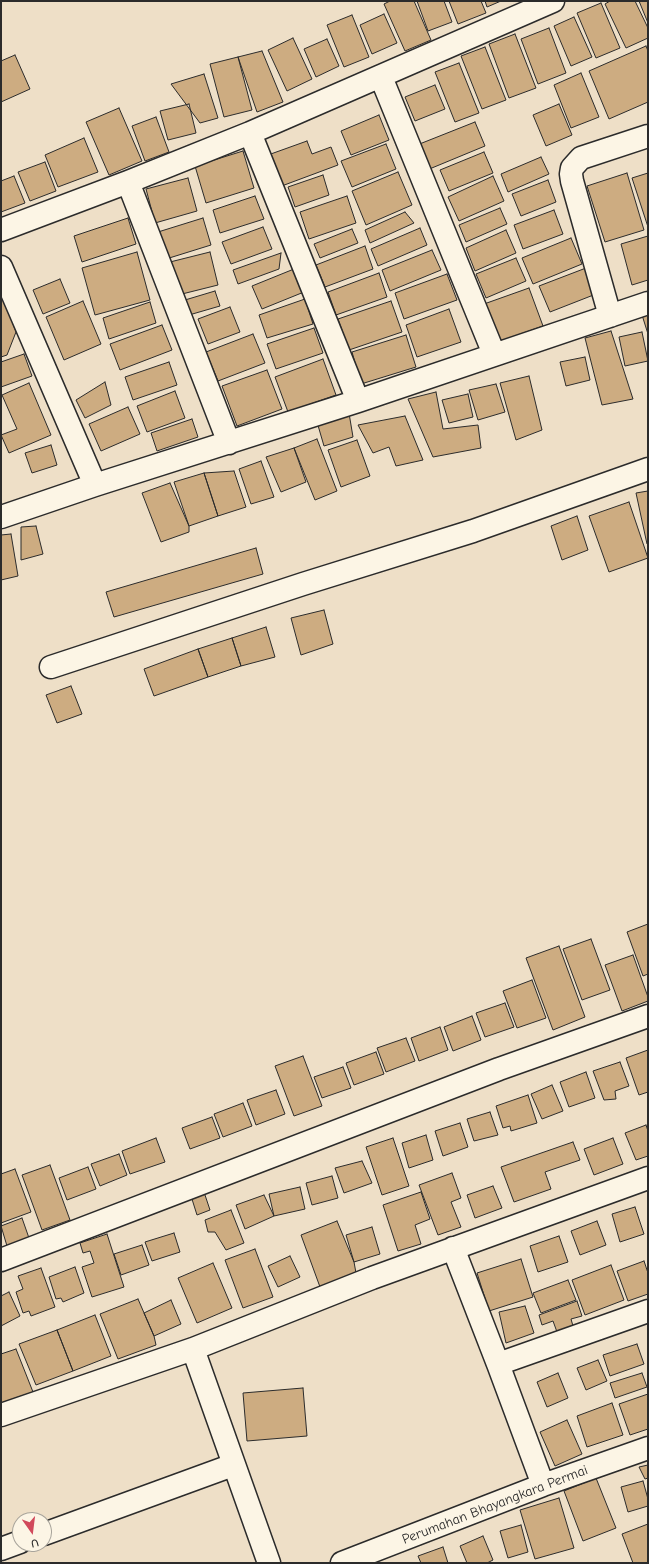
<!DOCTYPE html>
<style>
body{margin:0}
#map{position:relative;width:649px;height:1564px;overflow:hidden;background:#eedfc7;font-family:"Comic Neue",sans-serif}
canvas{display:block}
.frame{position:absolute;inset:0;border:2px solid #2b2b2b;pointer-events:none}
.north{position:absolute;left:12px;top:1512px;width:40px;height:40px;box-sizing:border-box;background:#fcf5e5;border:1px solid #a8a49b;border-radius:50%;rotate:166deg;font-size:11px;font-weight:700;line-height:16px;text-align:center;color:#2b2b2b}
.north::after{content:'';display:block;margin:auto;width:14px;height:18px;background:#d1495b;clip-path:polygon(50% 0,100% 100%,50% 72%,0 100%)}
</style>
<div id="map">
<canvas width="649" height="1564"></canvas>
<div class="frame"></div>
<div class="north">U</div>
</div>
<script>
const c = document.querySelector('canvas').getContext('2d');
c.lineJoin = 'round';
function fillPath(path, color) { c.fillStyle = color; c.fill(path, 'evenodd'); }
const shape = rows => new Path2D(rows.map(r => 'M' + r).join(''));
function strokePath(path, color, width, dash) { c.strokeStyle = color; c.lineWidth = width; c.lineCap = dash ? 'butt' : 'round'; c.setLineDash(dash || []); c.stroke(path); }
function drawText(font, color, halo, rows, align = 'center') {
  c.font = font + ' "Comic Neue",sans-serif'; c.lineWidth = 3; c.setLineDash([]); c.textBaseline = 'middle'; c.strokeStyle = halo; c.fillStyle = color; for (const [text, x, y, turn = 0] of rows) {
    c.save(); c.translate(x, y); c.rotate((+turn || 0) * Math.PI / 180); c.textAlign = isNaN(turn) ? turn : align; if (halo) c.strokeText(text, 0, 0); c.fillText(text, 0, 0); c.restore();
  }
}
const building = shape([
 [390,1,414,1,431,40,405,51,384,4,390,1],
 [417,1,444,1,452,22,428,31,417,1],
 [449,1,481,1,486,13,458,24,449,1],
 [485,1,501,1,487,7,485,1],
 [610,1,635,1,648,28,648,38,626,48,605,4,610,1],
 [639,1,648,1,648,23,639,1],
 [601,3,620,48,596,58,577,13,601,3],
 [384,14,397,43,372,54,360,25,384,14],
 [352,15,369,57,344,67,327,25,352,15],
 [574,17,592,57,571,66,554,26,574,17],
 [549,28,566,73,538,84,521,39,549,28],
 [515,34,536,88,509,98,489,44,515,34],
 [293,38,312,79,287,91,268,50,293,38],
 [327,39,339,66,316,77,304,49,327,39],
 [646,46,648,51,648,102,609,119,589,71,646,46],
 [485,47,506,100,482,109,461,56,485,47],
 [262,51,283,102,257,112,238,57,262,51],
 [15,55,30,89,1,102,1,61,15,55],
 [238,57,252,110,224,117,210,64,238,57],
 [459,63,479,113,455,122,435,72,459,63],
 [581,73,599,117,571,128,554,85,581,73],
 [204,74,218,118,200,123,171,84,204,74],
 [435,85,445,109,415,121,405,97,435,85],
 [189,104,196,133,168,140,160,111,189,104],
 [559,104,572,135,546,146,533,115,559,104],
 [119,108,142,161,109,175,86,122,119,108],
 [379,115,389,140,351,155,341,131,379,115],
 [156,117,169,152,145,161,132,126,156,117],
 [475,122,485,146,427,170,417,145,475,122],
 [84,138,98,172,58,187,45,155,84,138],
 [307,141,312,154,331,147,338,165,279,187,268,155,307,141],
 [386,144,396,169,352,187,341,161,386,144],
 [243,151,254,188,206,203,195,166,243,151],
 [484,152,493,173,449,191,440,170,484,152],
 [541,157,549,174,508,192,501,174,541,157],
 [45,162,56,191,30,201,18,172,45,162],
 [398,172,412,205,366,225,352,191,398,172],
 [627,173,644,230,605,242,587,186,627,173],
 [648,173,648,227,632,178,648,173],
 [323,175,329,195,295,207,288,187,323,175],
 [14,176,25,203,1,212,1,181,14,176],
 [493,176,504,201,459,221,448,197,493,176],
 [188,178,197,211,155,223,146,189,188,178],
 [548,180,556,202,521,216,512,194,548,180],
 [255,196,264,219,220,233,213,210,255,196],
 [347,196,356,223,309,239,300,212,347,196],
 [500,208,507,224,466,242,459,225,500,208],
 [554,210,563,234,523,249,514,225,554,210],
 [405,212,414,223,370,243,365,230,405,212],
 [128,218,136,244,82,262,74,236,128,218],
 [203,218,211,245,166,259,158,232,203,218],
 [263,227,272,249,231,264,222,242,263,227],
 [420,228,427,245,378,266,371,249,420,228],
 [352,229,358,243,320,258,314,244,352,229],
 [506,230,516,253,475,271,466,248,506,230],
 [648,236,648,280,632,285,621,244,648,236],
 [571,238,582,264,533,284,522,258,571,238],
 [365,246,373,269,325,287,316,265,365,246],
 [432,250,441,270,390,291,382,270,432,250],
 [137,252,150,300,95,315,82,268,137,252],
 [210,252,218,285,178,295,170,262,210,252],
 [281,253,279,269,238,284,233,270,281,253],
 [516,258,526,281,486,298,476,274,516,258],
 [586,268,596,294,550,312,539,286,586,268],
 [294,269,304,292,262,309,252,286,294,269],
 [379,273,387,297,336,315,328,292,379,273],
 [447,274,457,300,404,319,395,293,447,274],
 [60,279,70,303,43,314,33,290,60,279],
 [529,288,543,326,498,342,484,304,529,288],
 [215,291,220,306,189,315,185,300,215,291],
 [1,294,2,294,16,332,7,355,1,357,1,294],
 [305,299,313,324,267,338,259,315,305,299],
 [83,301,101,344,64,360,46,317,83,301],
 [391,301,402,332,349,350,338,319,391,301],
 [150,302,156,323,109,339,103,318,150,302],
 [230,307,240,332,208,344,198,319,230,307],
 [449,309,461,342,417,357,406,325,449,309],
 [648,313,648,334,642,315,648,313],
 [162,325,172,350,120,370,110,344,162,325],
 [314,328,323,353,276,369,267,344,314,328],
 [611,331,633,399,602,405,585,338,611,331],
 [642,332,648,361,625,366,619,337,642,332],
 [253,334,265,363,218,381,206,352,253,334],
 [406,335,416,367,361,384,352,352,406,335],
 [24,354,32,376,1,387,1,362,24,354],
 [585,357,590,380,566,386,560,362,585,357],
 [323,359,336,395,288,412,275,377,323,359],
 [169,362,177,385,133,400,125,377,169,362],
 [267,370,282,409,237,426,222,386,267,370],
 [529,376,542,430,516,440,500,383,529,376],
 [105,382,111,405,85,418,76,400,105,382],
 [29,383,51,435,9,453,1,435,17,429,2,395,29,383],
 [496,384,505,412,478,420,469,390,496,384],
 [175,391,185,418,147,432,137,406,175,391],
 [436,392,443,429,478,425,481,448,433,457,408,399,436,392],
 [468,394,473,417,449,423,442,400,468,394],
 [128,407,140,434,101,451,89,424,128,407],
 [349,413,353,437,324,446,317,422,349,413],
 [405,416,423,460,396,466,389,447,373,453,358,425,405,416],
 [192,419,198,437,157,451,151,433,192,419],
 [317,439,337,491,315,500,294,448,317,439],
 [357,440,370,476,341,487,328,450,357,440],
 [51,445,57,465,32,473,25,453,51,445],
 [294,448,306,482,281,492,266,457,294,448],
 [261,461,274,497,251,504,239,469,261,461],
 [234,471,246,507,218,516,204,473,234,471],
 [204,473,218,516,189,526,174,482,204,473],
 [170,483,189,526,189,532,161,542,142,493,170,483],
 [648,491,648,544,647,544,636,493,648,491],
 [629,502,648,558,609,572,589,516,629,502],
 [577,516,588,550,562,560,551,526,577,516],
 [36,526,43,554,21,560,21,527,36,526],
 [11,534,18,576,1,580,1,535,11,534],
 [256,548,263,574,114,617,106,592,256,548],
 [324,610,333,644,301,655,291,618,324,610],
 [266,627,275,657,241,666,232,638,266,627],
 [232,638,241,666,208,677,198,649,232,638],
 [198,649,208,677,154,696,144,669,198,649],
 [71,686,82,714,57,723,46,695,71,686],
 [648,924,648,974,643,976,627,932,648,924],
 [591,939,610,990,582,1000,563,949,591,939],
 [559,946,585,1017,553,1030,526,958,559,946],
 [633,955,648,997,648,1001,622,1011,605,965,633,955],
 [532,980,546,1018,517,1028,503,991,532,980],
 [505,1003,514,1027,485,1037,476,1013,505,1003],
 [472,1016,481,1040,453,1051,444,1027,472,1016],
 [440,1027,448,1050,419,1061,411,1038,440,1027],
 [406,1038,415,1061,386,1072,377,1048,406,1038],
 [648,1050,648,1092,639,1095,626,1058,648,1050],
 [376,1052,384,1074,354,1085,346,1063,376,1052],
 [303,1056,322,1106,294,1116,275,1066,303,1056],
 [620,1062,629,1086,615,1091,616,1099,604,1100,593,1071,620,1062],
 [343,1067,351,1088,322,1098,314,1077,343,1067],
 [586,1072,595,1098,569,1107,560,1082,586,1072],
 [552,1085,563,1111,542,1119,531,1094,552,1085],
 [276,1090,285,1114,256,1125,247,1100,276,1090],
 [528,1095,537,1123,511,1131,510,1126,503,1128,496,1106,528,1095],
 [243,1103,252,1126,223,1137,214,1114,243,1103],
 [490,1112,498,1135,474,1141,467,1119,490,1112],
 [212,1117,220,1138,190,1149,182,1128,212,1117],
 [460,1123,468,1147,443,1156,435,1131,460,1123],
 [646,1125,648,1131,648,1156,636,1160,625,1133,646,1125],
 [426,1135,433,1160,409,1168,402,1143,426,1135],
 [156,1138,165,1162,130,1174,122,1151,156,1138],
 [393,1138,409,1186,382,1195,366,1147,393,1138],
 [613,1138,623,1164,594,1175,584,1149,613,1138],
 [573,1142,580,1160,545,1172,551,1189,514,1202,501,1167,573,1142],
 [119,1154,127,1175,100,1186,91,1164,119,1154],
 [362,1161,372,1183,344,1193,335,1168,362,1161],
 [50,1165,70,1220,42,1230,22,1175,50,1165],
 [88,1167,96,1189,67,1200,59,1178,88,1167],
 [15,1169,31,1212,1,1223,1,1174,15,1169],
 [452,1173,461,1198,451,1202,461,1227,438,1235,419,1185,452,1173],
 [332,1176,338,1198,312,1205,306,1183,332,1176],
 [493,1186,502,1208,475,1218,467,1195,493,1186],
 [300,1187,305,1209,274,1216,269,1194,300,1187],
 [204,1192,210,1210,197,1215,191,1196,204,1192],
 [421,1192,430,1219,415,1225,421,1244,398,1251,383,1205,421,1192],
 [264,1195,274,1216,245,1229,236,1205,264,1195],
 [635,1207,644,1234,620,1242,612,1214,635,1207],
 [231,1210,244,1243,226,1250,215,1232,208,1232,205,1220,231,1210],
 [22,1218,29,1238,7,1246,1,1226,22,1218],
 [337,1221,354,1262,356,1273,320,1287,301,1235,337,1221],
 [597,1221,606,1245,580,1255,571,1231,597,1221],
 [372,1227,380,1254,354,1262,346,1235,372,1227],
 [174,1233,180,1252,152,1261,145,1242,174,1233],
 [107,1234,124,1287,92,1297,82,1267,94,1263,90,1251,83,1253,80,1243,107,1234],
 [559,1236,568,1262,538,1272,530,1246,559,1236],
 [142,1245,149,1265,121,1275,114,1254,142,1245],
 [255,1249,273,1297,243,1308,225,1260,255,1249],
 [290,1256,300,1277,278,1287,268,1266,290,1256],
 [521,1259,533,1297,489,1311,477,1273,521,1259],
 [644,1261,648,1273,648,1294,628,1301,617,1271,644,1261],
 [213,1263,232,1308,197,1323,178,1278,213,1263],
 [611,1265,624,1300,585,1315,572,1280,611,1265],
 [75,1267,84,1293,63,1302,61,1298,56,1299,49,1277,75,1267],
 [41,1268,55,1307,31,1316,29,1311,23,1313,16,1292,23,1289,18,1276,41,1268],
 [568,1280,576,1300,541,1313,533,1293,568,1280],
 [9,1292,20,1316,1,1326,1,1296,9,1292],
 [138,1299,154,1336,156,1345,118,1359,100,1314,138,1299],
 [171,1300,181,1324,154,1336,144,1313,171,1300],
 [577,1301,582,1316,571,1319,573,1326,557,1332,553,1321,542,1325,539,1315,577,1301],
 [525,1306,534,1333,506,1343,499,1312,525,1306],
 [95,1315,111,1356,73,1371,57,1330,95,1315],
 [57,1330,73,1371,36,1385,19,1344,57,1330],
 [637,1344,644,1364,610,1376,603,1355,637,1344],
 [16,1349,33,1392,1,1403,1,1354,16,1349],
 [598,1360,607,1381,586,1390,577,1368,598,1360],
 [558,1373,568,1398,547,1407,537,1382,558,1373],
 [642,1373,647,1387,615,1398,610,1383,642,1373],
 [303,1388,307,1436,247,1441,243,1393,303,1388],
 [648,1394,648,1429,630,1435,619,1404,648,1394],
 [612,1403,623,1435,587,1447,577,1416,612,1403],
 [567,1420,582,1454,555,1466,540,1432,567,1420],
 [648,1465,648,1478,645,1479,639,1467,648,1465],
 [596,1478,616,1528,583,1541,564,1491,596,1478],
 [643,1481,648,1499,648,1506,628,1512,621,1487,643,1481],
 [559,1498,574,1548,535,1559,520,1510,559,1498],
 [648,1524,648,1563,633,1563,622,1534,648,1524],
 [521,1525,528,1552,508,1558,500,1531,521,1525],
 [483,1536,493,1560,487,1563,467,1563,460,1546,483,1536],
 [443,1547,448,1563,421,1563,418,1556,443,1547]
]);
fillPath(building, '#cdac81');
strokePath(building, '#2b2b2b', 1);
const street = shape([
 [381,77,494,354],
 [250,133,358,401],
 [128,182,229,443],
 [1,230,128,182,250,133,553,1],
 [1,267,95,485],
 [610,316,572,181,571,174,572,168,581,158,648,136],
 [1,517,95,485,358,401,648,303],
 [51,667,303,584,473,531,648,469],
 [453,1248,498,1364],
 [1,1260,499,1069,648,1016],
 [193,1349,269,1563],
 [1,1415,193,1349,372,1278,648,1178],
 [543,1485,498,1364,648,1311],
 [44,1534,233,1465],
 [1,1549,20,1542],
 [342,1563,543,1485,648,1448]
]);
strokePath(street, '#2b2b2b', 25);
strokePath(street, '#fcf5e5', 22);
drawText('14px', '#2b2b2b', '#fcf5e5', [
 ["Perumahan Bhayangkara Permai",495,1505,-21]
]);
</script>
